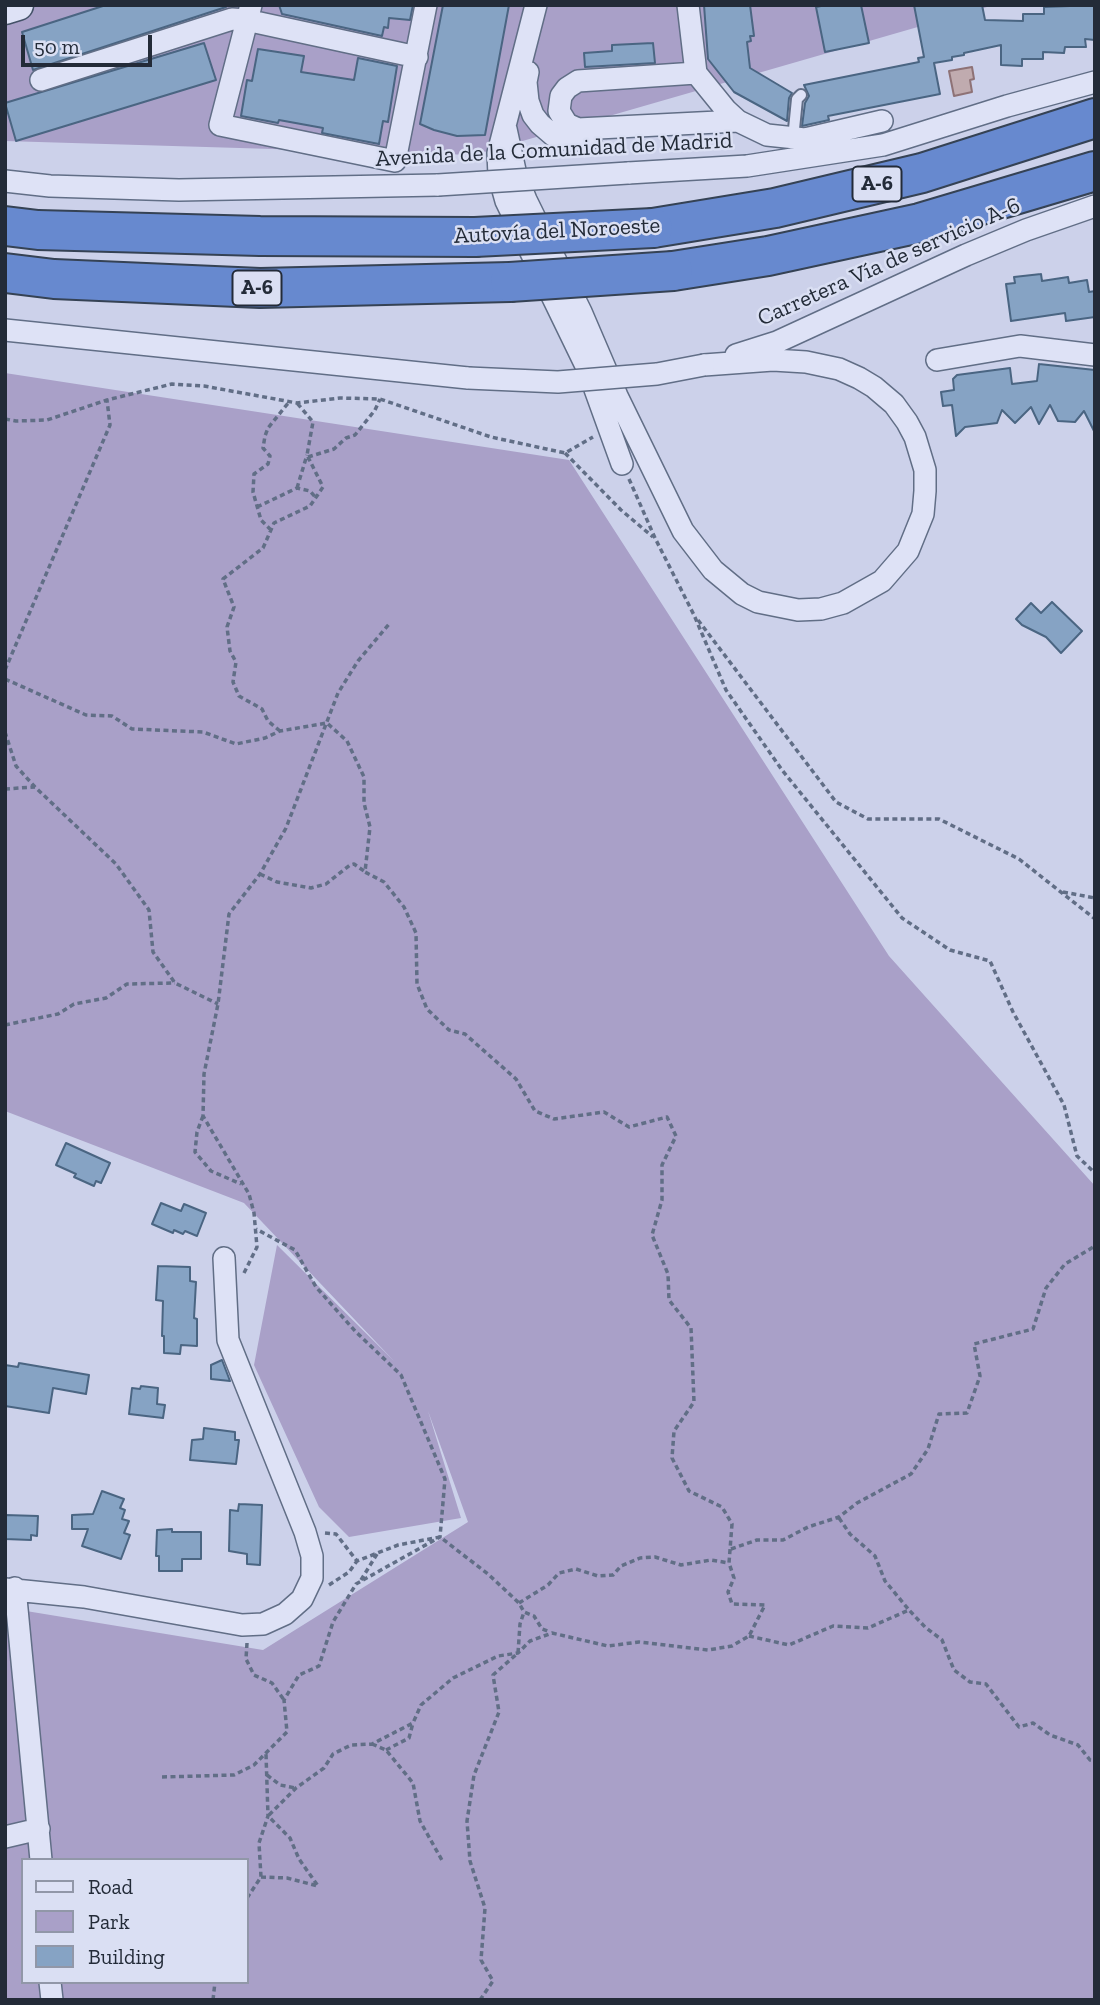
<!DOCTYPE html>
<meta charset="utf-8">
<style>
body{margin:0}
#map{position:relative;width:1100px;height:2005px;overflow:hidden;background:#ccd1ea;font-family:"Zilla Slab",serif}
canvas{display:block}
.frame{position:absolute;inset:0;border:7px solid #232b38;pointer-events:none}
.legend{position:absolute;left:21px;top:1858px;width:228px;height:126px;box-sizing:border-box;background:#dadff3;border:2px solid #9197a8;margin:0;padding:9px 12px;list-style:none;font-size:21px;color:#232b38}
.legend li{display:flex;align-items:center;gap:14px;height:35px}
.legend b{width:35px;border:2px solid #9197a8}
.scale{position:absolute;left:21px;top:35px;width:131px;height:32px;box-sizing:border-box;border:4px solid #232b38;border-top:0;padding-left:9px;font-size:21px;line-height:24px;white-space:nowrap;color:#232b38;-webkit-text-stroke:5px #dadff3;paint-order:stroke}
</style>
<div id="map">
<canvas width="1100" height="2005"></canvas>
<div class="frame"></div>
<ul class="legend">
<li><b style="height:9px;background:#dee2f6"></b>Road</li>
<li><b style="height:19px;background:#a9a0c8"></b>Park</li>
<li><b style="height:19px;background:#86a3c4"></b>Building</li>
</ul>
<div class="scale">50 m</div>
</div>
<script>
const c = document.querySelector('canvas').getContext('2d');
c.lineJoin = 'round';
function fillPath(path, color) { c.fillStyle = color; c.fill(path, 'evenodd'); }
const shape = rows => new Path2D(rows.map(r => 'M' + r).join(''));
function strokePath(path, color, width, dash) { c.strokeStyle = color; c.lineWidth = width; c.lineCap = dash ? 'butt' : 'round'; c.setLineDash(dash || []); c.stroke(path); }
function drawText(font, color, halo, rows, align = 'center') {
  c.font = font + ' "Zilla Slab",serif'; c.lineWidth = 5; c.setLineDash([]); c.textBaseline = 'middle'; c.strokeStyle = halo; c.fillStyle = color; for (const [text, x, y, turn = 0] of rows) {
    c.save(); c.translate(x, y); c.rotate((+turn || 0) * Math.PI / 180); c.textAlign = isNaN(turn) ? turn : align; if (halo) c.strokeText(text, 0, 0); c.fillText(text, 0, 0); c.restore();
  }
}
fillPath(shape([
 [5,5,994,5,474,155,5,141],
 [5,373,569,460,889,956,1095,1186,1095,2000,5,2000,5,1610,14,1609,263,1650,468,1522,428,1411,461,1518,349,1537,319,1507,254,1365,277,1245,394,1361,244,1203,5,1111],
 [23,1860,247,1860,247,1982,23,1982]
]), '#a9a0c8');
const water = shape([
 [972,67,974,79,970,80,972,92,954,96,949,71,972,67]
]);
fillPath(water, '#c0abaf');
strokePath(water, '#8e7276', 2);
const building = shape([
 [106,5,226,5,226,7,33,70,22,32,106,5],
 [279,5,413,5,410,20,389,18,388,28,384,27,382,36,282,14,279,5],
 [443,5,509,5,485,135,457,136,434,130,420,124,443,5],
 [704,5,750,5,754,36,750,36,751,41,747,42,750,68,792,93,789,98,787,121,734,92,708,59,704,5],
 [826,5,861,5,869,43,825,52,816,7,826,5],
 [914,5,982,5,985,20,1023,21,1023,14,1044,14,1044,7,1095,5,1095,40,1085,39,1086,47,1065,47,1064,53,1043,52,1043,59,1022,59,1022,66,1001,65,1001,45,964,53,964,55,952,57,952,60,934,63,940,94,828,116,829,120,802,126,805,103,809,96,804,85,919,62,918,58,924,57,914,5],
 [204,43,216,80,16,141,5,103,204,43],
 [653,43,655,63,585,67,584,53,612,51,612,45,653,43],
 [258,49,304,56,301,72,354,80,358,58,397,66,388,122,383,121,379,144,322,133,323,128,279,120,278,123,241,116,247,80,252,81,258,49],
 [1041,274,1042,281,1068,277,1069,283,1087,280,1089,292,1095,291,1095,317,1066,321,1065,313,1011,321,1006,284,1015,283,1014,277,1041,274],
 [1039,364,1095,370,1095,433,1084,411,1075,422,1058,421,1050,405,1039,424,1031,407,1015,423,1002,410,997,423,965,427,956,436,952,405,943,406,941,392,954,390,953,379,957,375,1010,368,1012,384,1037,381,1039,364],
 [1052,602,1082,631,1061,653,1046,637,1022,625,1016,619,1031,603,1041,613,1052,602],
 [66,1143,110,1163,101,1183,96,1181,94,1186,74,1177,76,1174,56,1165,66,1143],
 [161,1203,181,1211,184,1204,206,1213,197,1236,185,1231,183,1234,174,1230,173,1233,152,1224,161,1203],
 [158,1266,190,1267,190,1281,196,1282,194,1318,197,1319,197,1346,181,1345,180,1354,164,1353,164,1336,162,1336,163,1301,156,1300,158,1266],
 [222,1360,230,1381,211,1379,211,1365,222,1360],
 [19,1363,89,1375,86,1394,53,1388,49,1413,5,1406,5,1365,18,1367,19,1363],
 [141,1386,158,1388,157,1404,165,1405,163,1418,129,1414,132,1388,140,1389,141,1386],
 [204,1428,235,1432,235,1440,239,1440,236,1464,190,1460,192,1440,203,1439,204,1428],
 [102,1491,124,1499,120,1508,125,1510,122,1519,129,1521,124,1533,130,1535,121,1559,82,1546,88,1529,72,1529,72,1515,93,1514,102,1491],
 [239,1504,262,1505,260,1565,247,1564,247,1554,229,1551,230,1510,238,1511,239,1504],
 [5,1515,38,1516,37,1536,31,1535,31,1540,5,1539,5,1515],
 [172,1529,172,1532,201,1532,201,1559,182,1559,182,1571,159,1571,159,1556,156,1556,157,1530,172,1529]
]);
fillPath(building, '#86a3c4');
strokePath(building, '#4a6582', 2);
const lane = shape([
 [793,139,797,99,801,95]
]);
const street = shape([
 [251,5,220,125,395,161,426,5],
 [536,5,498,153,499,176,506,201,588,370,622,464],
 [688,5,696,73,726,110,738,121,767,135,805,139,882,121],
 [528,72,526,82,528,101,533,115,540,124,554,136,570,140,587,140,591,138],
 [696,73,578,81,567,88,561,96,559,111,567,124,578,129,738,121],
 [41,80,232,19,246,20,417,57],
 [506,129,516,175,526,200,581,312,617,396,683,531,713,570,742,594,758,602,798,610,821,609,843,603,882,581,908,551,923,514,925,491,925,470,915,437,907,422,894,404,874,387,859,378,839,369,806,362,773,360,704,365],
 [628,173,747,166,883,145,1007,106,1095,82],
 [5,181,50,186,179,190,438,185],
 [5,330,468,378],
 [736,355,777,342,966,255,1026,230,1095,206],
 [937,360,1020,346,1095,355],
 [15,1588,41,1860],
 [5,1589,84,1597,242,1625,263,1624,285,1614,302,1599,312,1578,312,1556,305,1532,228,1340,224,1258],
 [5,1837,39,1829],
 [50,1982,52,2000]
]);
const secondary = shape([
 [5,9,18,5]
]);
const highway = shape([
 [5,226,38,230,260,236,475,237],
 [653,228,775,208,922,173,1095,118],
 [673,271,768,256,920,223,1095,171],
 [5,273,54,279,260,288,510,282]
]);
strokePath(lane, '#616e86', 14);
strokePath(street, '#616e86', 24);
strokePath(secondary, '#445268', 33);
strokePath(highway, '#354254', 42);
strokePath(shape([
 [5,419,16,421,47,420,107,400,172,384,204,386,297,403,340,398,380,399,491,437,565,453,593,437],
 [565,453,621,510,653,537],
 [308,457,334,449,346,438,355,435,375,410,380,399],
 [629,479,655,538,694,615,726,690,782,770,902,918,950,950,990,961,1013,1012,1064,1105,1077,1156,1095,1173],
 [297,488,307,455],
 [257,507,297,488,310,491,316,498],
 [271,530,261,520,253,492,254,474,268,464,270,456,263,448,265,436,268,428,289,402],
 [698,620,836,802,868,819,939,819,1019,859,1095,919],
 [5,670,110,425,107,400],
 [5,679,86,715,112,716,132,729,203,732,236,744,265,738,280,731,327,723,347,741,364,777,364,803,370,827,365,872,384,882,404,907,416,933,417,984,427,1009,449,1030,465,1034,516,1079,535,1111,554,1119,604,1112,629,1127,667,1117,676,1136,662,1165,662,1200,652,1235,668,1274,669,1300,691,1328,694,1402,674,1431,672,1458,689,1491,722,1507,732,1524,729,1563,734,1578,728,1592,732,1604,765,1605,749,1636,732,1646,708,1650,639,1642,608,1646,552,1633,530,1641,518,1653,498,1656,453,1678,421,1705,413,1723,372,1744,351,1745,333,1754,324,1768,296,1788,268,1816],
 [280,731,268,721,262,709,239,696,233,682,236,662,230,651,227,627,234,607,223,579,263,548,274,523,310,506,323,487,307,455,313,422,297,403],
 [5,732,16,766,35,787,116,864,149,910,153,952,175,983,218,1004],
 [5,789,35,787],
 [260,874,277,882,311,888,326,884,350,865,354,864,364,871],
 [1063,892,1095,898],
 [5,1025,58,1014,74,1004,106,998,127,984,175,983],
 [203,1116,197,1132,195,1152,211,1171,241,1184],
 [244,1273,257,1247,254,1213,249,1194,203,1116,204,1074,218,1004,229,914,260,874,286,828,338,693,358,661,390,623],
 [839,1518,850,1534,875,1556,885,1581,909,1610],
 [325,1533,336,1534,357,1561,398,1545,440,1537,488,1574,519,1603,524,1612,534,1616,542,1629,550,1632],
 [731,1549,757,1540,783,1540,808,1527,839,1517,857,1503,911,1474,928,1449,939,1414,967,1413,980,1376,974,1344,1033,1329,1046,1288,1065,1264,1095,1246],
 [361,1580,377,1554],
 [329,1585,349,1572,357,1561],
 [519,1603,548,1585,559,1573,576,1569,598,1576,613,1575,621,1566,640,1558,655,1557,681,1565,711,1560,729,1563],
 [749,1636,789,1645,833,1626,868,1628,909,1610,925,1627,942,1640,954,1670,970,1682,986,1684,1019,1727,1033,1723,1050,1735,1078,1745,1090,1760,1095,1761],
 [247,1643,246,1659,254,1675,272,1683,284,1700],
 [372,1744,386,1750,413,1783,420,1821,443,1862],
 [386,1750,409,1738,413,1723],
 [267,1775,280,1785,296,1788],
 [162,1777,234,1775,254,1765,287,1732,284,1700,299,1675,319,1666,333,1622,356,1584,440,1537,445,1479,401,1375,355,1331,316,1287,295,1250,256,1229],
 [261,1877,287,1878,318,1886,299,1859,290,1838,268,1816],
 [247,1898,261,1877,259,1843,268,1816,266,1754],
 [213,2000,215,1982],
 [480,2000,493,1981,481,1960,485,1908,470,1861,467,1821,474,1775,499,1712,493,1675,518,1653,520,1624,524,1612]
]), '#616e86', 3.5, [5, 3.5]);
strokePath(lane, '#dee2f6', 10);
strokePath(street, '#dee2f6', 21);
strokePath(secondary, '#dee2f6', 30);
strokePath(highway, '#6789cf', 38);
const streetBridge = shape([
 [438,185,628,173],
 [468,378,558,382,657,374,704,365]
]);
const highwayBridge = shape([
 [475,237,653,228],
 [510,282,673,271]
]);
strokePath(streetBridge, '#616e86', 24, []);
strokePath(highwayBridge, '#354254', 42, []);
strokePath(streetBridge, '#dee2f6', 21);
strokePath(highwayBridge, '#6789cf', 38);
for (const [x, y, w] of [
 [877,184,49],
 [257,288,49]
]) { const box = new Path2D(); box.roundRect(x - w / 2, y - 17.5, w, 35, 5); c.fillStyle = '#dadff3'; c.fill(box); strokePath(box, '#232b38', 2); }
drawText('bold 21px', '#232b38', null, [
 ["A-6",877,184],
 ["A-6",257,288]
]);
drawText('23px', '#232b38', '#dadff3', [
 ["Avenida de la Comunidad de Madrid",554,150,-3],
 ["Autovía del Noroeste",557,231,-3],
 ["Carretera Vía de servicio A-6",889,262,-24]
]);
</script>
